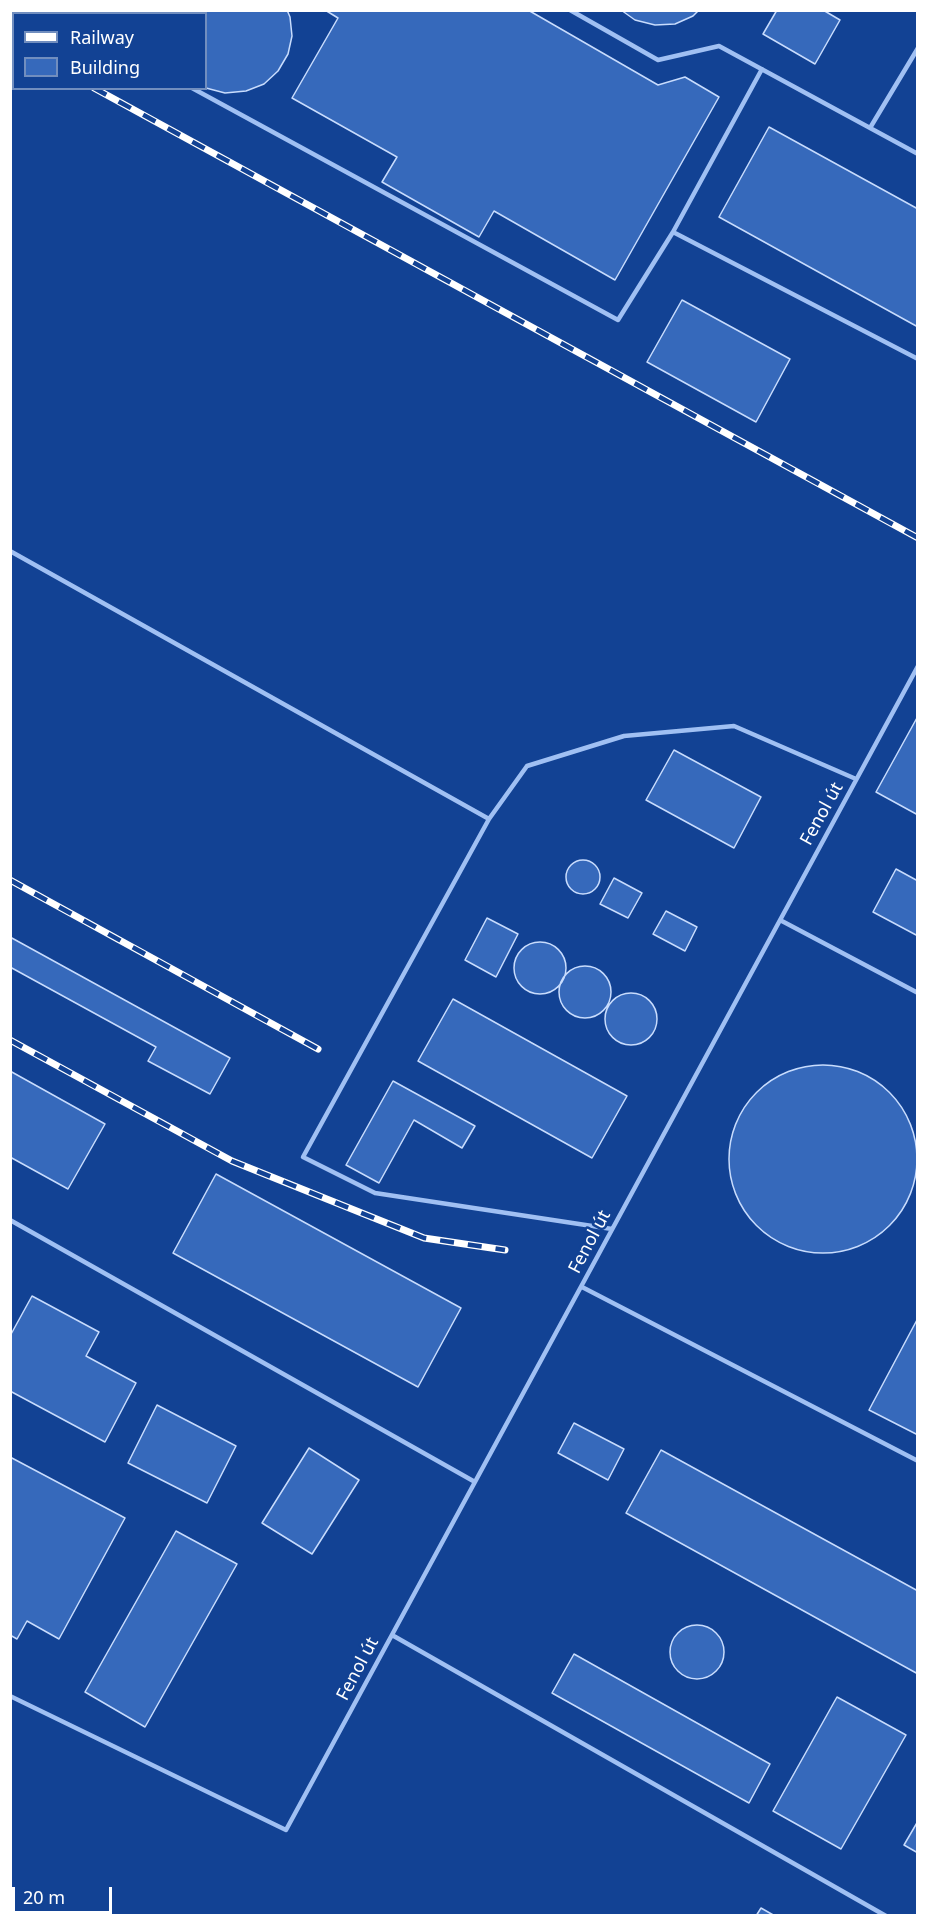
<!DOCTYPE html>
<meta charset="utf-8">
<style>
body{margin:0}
#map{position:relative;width:928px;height:1926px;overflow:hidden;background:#124294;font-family:"Noto Sans",sans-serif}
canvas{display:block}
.frame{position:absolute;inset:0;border:12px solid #fff;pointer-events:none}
.legend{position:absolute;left:12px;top:12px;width:195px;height:78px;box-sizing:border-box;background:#124294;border:2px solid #718ebf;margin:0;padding:8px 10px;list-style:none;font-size:18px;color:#fff}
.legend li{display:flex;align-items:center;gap:12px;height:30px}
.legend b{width:30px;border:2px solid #718ebf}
.scale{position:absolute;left:12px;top:1887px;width:100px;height:27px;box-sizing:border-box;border:3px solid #fff;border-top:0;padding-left:8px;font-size:18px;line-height:21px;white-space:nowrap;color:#fff;-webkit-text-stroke:4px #124294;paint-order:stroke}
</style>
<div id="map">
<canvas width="928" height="1926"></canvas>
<div class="frame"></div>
<ul class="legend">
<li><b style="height:8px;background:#fff"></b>Railway</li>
<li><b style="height:16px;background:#3669bb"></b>Building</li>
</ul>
<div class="scale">20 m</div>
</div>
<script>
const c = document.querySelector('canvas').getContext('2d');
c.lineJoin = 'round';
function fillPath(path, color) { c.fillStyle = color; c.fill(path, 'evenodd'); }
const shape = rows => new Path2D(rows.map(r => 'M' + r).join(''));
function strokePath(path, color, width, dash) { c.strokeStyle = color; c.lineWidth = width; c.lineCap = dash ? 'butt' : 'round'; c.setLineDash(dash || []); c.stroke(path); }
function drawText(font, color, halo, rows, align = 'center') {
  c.font = font + ' "Noto Sans",sans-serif'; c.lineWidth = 5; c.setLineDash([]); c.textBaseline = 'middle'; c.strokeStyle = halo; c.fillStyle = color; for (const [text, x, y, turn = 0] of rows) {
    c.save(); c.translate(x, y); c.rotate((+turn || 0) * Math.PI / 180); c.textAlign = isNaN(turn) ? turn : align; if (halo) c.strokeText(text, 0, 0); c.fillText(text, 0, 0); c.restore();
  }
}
const building = shape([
 [76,10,168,10,165,14,78,14,76,10],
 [175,10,287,10,290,17,292,36,288,54,278,71,264,84,246,91,225,93,206,88,206,14,174,14,175,10],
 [325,10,528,10,658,85,685,77,719,97,615,280,494,211,479,237,382,182,397,157,292,98,338,18,325,10],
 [621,10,699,10,693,16,675,24,655,25,635,20,621,10],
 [777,10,823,10,840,20,815,64,763,34,777,10],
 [769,127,918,209,918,327,719,217,769,127],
 [682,300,790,359,756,422,647,362,682,300],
 [918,716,918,815,876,792,918,716],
 [674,750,761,797,734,848,646,800,674,750],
 '566 877a17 17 0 1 1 34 0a17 17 0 1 1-34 0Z',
 [896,869,918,881,918,936,873,912,896,869],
 [614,878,642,893,628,918,600,904,614,878],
 [666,911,697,927,685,951,653,934,666,911],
 [487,918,518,934,496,977,465,960,487,918],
 [10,937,230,1058,210,1094,148,1061,156,1047,10,967,10,937],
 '514 968a26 26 0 1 1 52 0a26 26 0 1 1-52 0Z',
 '559 992a26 26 0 1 1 52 0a26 26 0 1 1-52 0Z',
 '605 1019a26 26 0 1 1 52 0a26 26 0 1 1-52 0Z',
 [453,999,627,1096,592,1158,418,1061,453,999],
 '729 1159a94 94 0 1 1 188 0a94 94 0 1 1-188 0Z',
 [10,1071,105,1124,68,1189,10,1157,10,1071],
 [393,1081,475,1126,462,1148,414,1120,379,1183,346,1165,393,1081],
 [216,1174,461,1308,418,1387,173,1253,216,1174],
 [32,1296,99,1332,86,1356,136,1383,105,1442,10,1391,10,1336,32,1296],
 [918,1318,918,1435,869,1410,918,1318],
 [157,1405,236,1446,207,1503,128,1463,157,1405],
 [574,1423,624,1449,608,1480,558,1453,574,1423],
 [309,1448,359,1480,312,1554,262,1523,309,1448],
 [661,1450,918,1591,918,1674,626,1513,661,1450],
 [10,1457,125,1518,59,1639,27,1621,17,1639,10,1635,10,1457],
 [176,1531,237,1564,145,1727,85,1692,176,1531],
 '670 1652a27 27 0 1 1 54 0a27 27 0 1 1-54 0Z',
 [574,1654,770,1764,749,1803,552,1693,574,1654],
 [837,1697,906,1735,841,1849,773,1811,837,1697],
 [918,1821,918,1853,904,1845,918,1821],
 [761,1908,775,1916,756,1916,761,1908]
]);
fillPath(building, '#3669bb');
strokePath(building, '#c8dcfd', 1.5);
strokePath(shape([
 [49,10,55,14],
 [570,10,658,60,719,46,918,154],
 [192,88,618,320,673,232,918,359],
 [870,128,918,48],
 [673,232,762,69],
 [10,551,489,819,527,766,624,736,734,726,856,779],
 [489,819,303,1157,375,1193,612,1229],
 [780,920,918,993],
 [10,1220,475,1482],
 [582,1287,918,1461],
 [392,1635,886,1916],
 [10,1696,286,1830,918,666]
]), '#a0c0f3', 4.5);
const rail = shape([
 [10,43,14,44],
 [94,88,918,538],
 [10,880,318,1049],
 [10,1040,232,1161,424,1238,505,1250]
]);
strokePath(rail, '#fff', 7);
strokePath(rail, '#124294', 4.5, [14]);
drawText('18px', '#fff', '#124294', [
 ["Fenol út",822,814,-61],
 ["Fenol út",590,1242,-62],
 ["Fenol út",358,1669,-62]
]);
</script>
